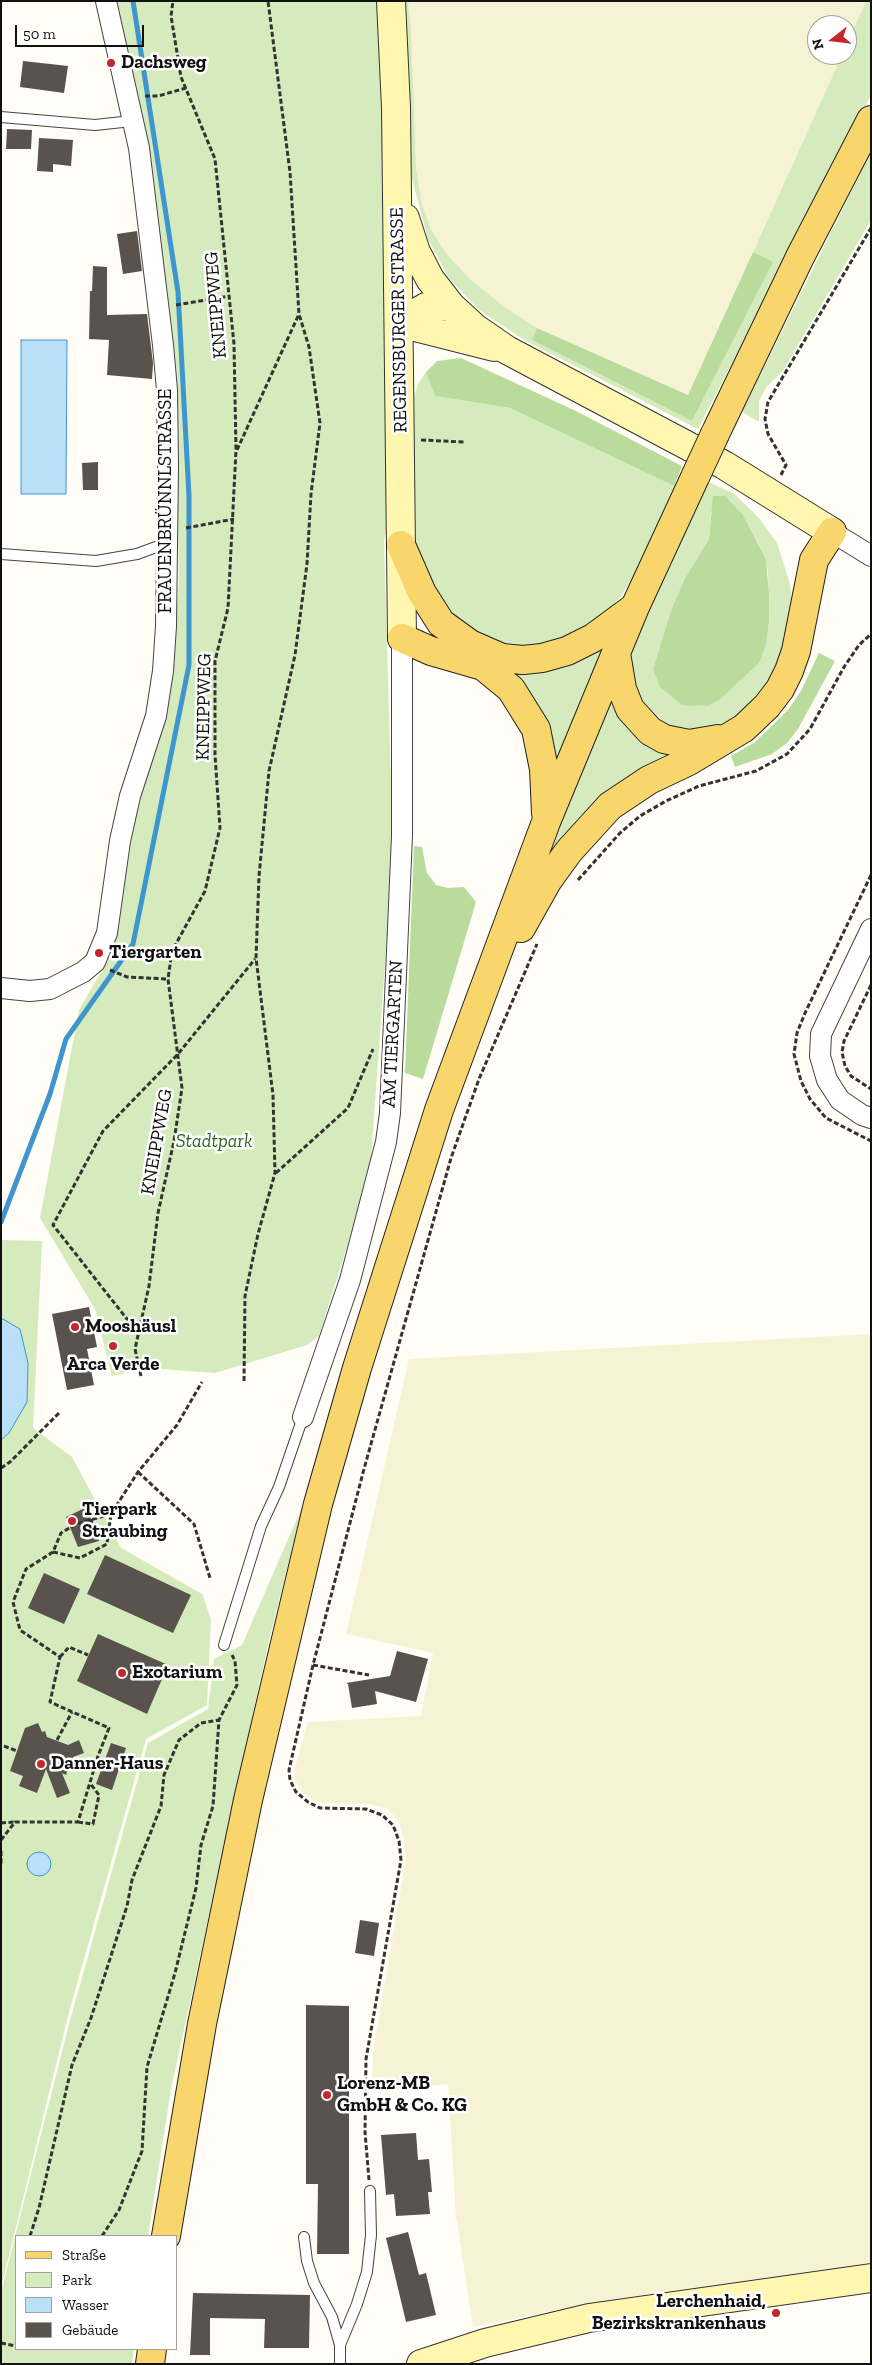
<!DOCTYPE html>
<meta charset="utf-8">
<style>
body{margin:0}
#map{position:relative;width:872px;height:2365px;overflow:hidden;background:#fffdf5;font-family:"Zilla Slab",serif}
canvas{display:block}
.frame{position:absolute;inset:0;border:2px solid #111;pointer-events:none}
.legend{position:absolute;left:15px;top:2235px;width:162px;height:115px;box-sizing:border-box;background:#fff;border:1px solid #a0a0a0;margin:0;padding:6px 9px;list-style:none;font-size:15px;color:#111}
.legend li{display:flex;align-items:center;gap:10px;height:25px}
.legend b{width:25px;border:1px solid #a0a0a0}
.north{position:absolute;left:807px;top:15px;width:50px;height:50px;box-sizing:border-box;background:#fff;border:1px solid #a0a0a0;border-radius:50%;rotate:254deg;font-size:14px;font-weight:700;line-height:20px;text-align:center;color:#111}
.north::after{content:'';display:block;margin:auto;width:18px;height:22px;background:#c4262e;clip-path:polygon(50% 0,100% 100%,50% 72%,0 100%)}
.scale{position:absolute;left:15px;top:25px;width:129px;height:22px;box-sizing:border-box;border:2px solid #111;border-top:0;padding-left:6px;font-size:15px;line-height:18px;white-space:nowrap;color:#111;-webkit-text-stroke:4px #fff;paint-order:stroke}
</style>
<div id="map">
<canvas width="872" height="2365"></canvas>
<div class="frame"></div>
<ul class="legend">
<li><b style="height:6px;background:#f9d66b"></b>Straße</li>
<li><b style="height:14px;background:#d5ebbd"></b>Park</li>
<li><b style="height:14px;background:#b9e0f7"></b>Wasser</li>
<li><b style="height:14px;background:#5a524d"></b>Gebäude</li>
</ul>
<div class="north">N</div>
<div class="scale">50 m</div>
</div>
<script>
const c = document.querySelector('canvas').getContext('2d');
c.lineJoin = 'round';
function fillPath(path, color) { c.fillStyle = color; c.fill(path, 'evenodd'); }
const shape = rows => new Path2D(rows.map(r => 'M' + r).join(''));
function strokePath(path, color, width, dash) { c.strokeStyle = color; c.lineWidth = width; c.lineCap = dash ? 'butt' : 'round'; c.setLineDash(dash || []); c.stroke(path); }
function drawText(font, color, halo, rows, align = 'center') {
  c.font = font + ' "Zilla Slab",serif'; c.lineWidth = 5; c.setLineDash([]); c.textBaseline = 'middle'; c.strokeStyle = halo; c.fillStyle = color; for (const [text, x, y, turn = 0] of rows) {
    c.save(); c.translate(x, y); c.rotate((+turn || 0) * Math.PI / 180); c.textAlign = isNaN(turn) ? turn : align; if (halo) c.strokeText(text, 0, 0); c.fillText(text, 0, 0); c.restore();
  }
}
fillPath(shape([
 [408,1,866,1,847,44,847,25,817,25,817,55,842,55,688,395,537,328,506,308,470,279,445,252,431,229,422,204,416,168],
 [871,1334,871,2263,607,2300,473,2327,456,2216,448,2084,372,2091,373,2053,406,1858,404,1839,399,1822,388,1809,370,1804,325,1803,311,1799,300,1790,295,1779,295,1767,308,1722,421,1716,433,1653,346,1634,409,1359]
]), '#f6f3d4');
fillPath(shape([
 [117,1,379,1,384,63,391,509,384,540,393,852,370,1173,319,1336,307,1345,215,1373,147,1368,112,1376,95,1309,40,1218,79,1010,109,958,118,928,128,845,170,692,179,582,177,456,145,148],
 [404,1,408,1,411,31,416,168,422,204,431,229,445,252,470,279,506,308,537,328,532,340,692,421,772,263,753,252,842,55,847,55,847,44,866,1,871,1,871,95,698,429,526,341,479,310,448,277,428,239,412,179],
 [871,152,871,220,783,371,767,386,759,401,759,422,742,412],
 [426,372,435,396,510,408,674,486,637,572,621,596,604,616,582,633,535,650,488,644,449,617,417,555,414,533,413,401,418,384],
 [706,481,733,493,744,503,759,518,777,543,790,584,792,608,786,653,751,710,700,737,652,722,628,675,634,643],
 [711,512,743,515,759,545,766,559,768,573,769,622,766,645,707,707,653,669,671,610,685,578,709,539],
 [608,646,561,760,557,759,548,732,508,668],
 [612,698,672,752,674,757,553,853,551,849],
 [1,1240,42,1241,33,1428,72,1457,121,1548,202,1594,211,1619,207,1705,146,1739,69,2012,1,2288],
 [303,1505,269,1640,171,2089,148,2236,16,2236,16,2349,134,2349,132,2364,1,2364,1,2292,69,2024,148,1743,208,1709,214,1659,242,1645]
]), '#d5ebbd');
fillPath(shape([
 [753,252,773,262,692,421,532,340,537,328,688,395],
 [461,358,576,411,682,466,674,486,510,408,435,396,426,372,437,361],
 [713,496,725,496,743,515,766,559,769,595,769,622,766,645,759,663,719,700,706,707,703,705,691,706,682,705,660,687,653,669,671,610,685,578,709,539],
 [819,653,835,661,798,729,787,743,772,754,735,767,731,756,755,742,788,710,801,691],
 [414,846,422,847,427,873,436,885,448,888,464,887,476,902,423,1079,405,1073]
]), '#b9dc9c');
const water = shape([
 [21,340,67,340,66,494,21,494,21,340],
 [3,1319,20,1329,28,1363,27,1402,9,1433,1,1440,1,1320,3,1319],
 '27 1864a12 12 0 1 1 24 0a12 12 0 1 1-24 0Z'
]);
fillPath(water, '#b9e0f7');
strokePath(water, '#3f96cf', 1);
strokePath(shape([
 [1,1222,50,1094,66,1039,133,944,189,665,189,496,178,292,133,1]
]), '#3f96cf', 5);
fillPath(shape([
 [23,61,68,66,64,93,20,87],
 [7,129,32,130,31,149,6,149],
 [39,138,73,140,71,166,53,164,53,172,37,171],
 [137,231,142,271,123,274,117,234],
 [93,266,107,267,107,315,147,314,153,363,152,379,107,375,109,340,89,339,90,291,92,291],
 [98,462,98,490,83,490,82,463],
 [89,1307,97,1347,87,1349,94,1385,67,1390,52,1314],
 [87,1507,99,1541,78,1547,66,1517],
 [105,1555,191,1595,173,1633,87,1594],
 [44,1573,80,1589,64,1624,28,1608],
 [98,1634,168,1665,147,1714,77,1681],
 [397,1651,428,1659,416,1702,375,1691,377,1704,352,1708,348,1684,346,1683,390,1676],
 [38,1723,42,1732,45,1731,47,1737,68,1745,79,1740,84,1753,73,1757,66,1775,62,1773,70,1793,57,1798,46,1769,37,1793,19,1786,23,1776,10,1771,25,1728],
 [111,1743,126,1748,112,1790,96,1784],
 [360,1920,379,1923,374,1956,355,1953],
 [306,2005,349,2006,349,2254,317,2254,318,2184,306,2184],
 [416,2133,418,2160,429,2159,432,2192,428,2192,430,2214,396,2216,394,2194,386,2195,381,2135],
 [408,2232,419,2275,426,2273,436,2315,406,2322,386,2238],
 [193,2293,310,2295,309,2348,264,2348,265,2319,210,2318,210,2355,190,2355]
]), '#5a524d');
const lane = shape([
 [1,117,95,125,132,121],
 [1,554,96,561,137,554,167,543],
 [224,1645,261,1526,279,1487,303,1417],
 [304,2237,307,2261,314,2283,332,2317,340,2345],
 [340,2364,340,2345,357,2304,367,2272,371,2235,370,2191]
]);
const street = shape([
 [832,532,871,556],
 [871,929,821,1034,820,1056,827,1080,840,1100,862,1115,871,1118],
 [1,988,30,991,50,989,83,972,95,962,107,933,120,841,130,796,156,716,163,671,166,626,168,465,167,390,163,345,139,148,106,1],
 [303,1417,350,1280,386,1142,390,1113,402,836,402,638]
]);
const secondary = shape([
 [391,1,396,108,402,638],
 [405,218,416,252,430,279,451,306,475,328,507,350,724,465,832,532],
 [399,323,494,347],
 [399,323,426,307,451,306],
 [421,2364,485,2343,589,2318,871,2278]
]);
const primary = shape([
 [715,434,800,257,871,120],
 [401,545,422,593,441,623,470,644,502,658,523,660,542,658,567,651,593,638,635,607],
 [402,638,431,651,483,666,511,689,536,729,544,769,546,813],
 [616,653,622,689,630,709,650,731,664,739,689,744,718,739],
 [521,928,548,880,569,851,610,806,649,780,689,761,744,728,767,706,780,689,789,671,796,651,814,560,832,532],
 [166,2236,202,2024,248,1800,318,1504,357,1368,439,1110,546,822,635,607,696,475],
 [150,2364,152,2349]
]);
strokePath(lane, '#444', 12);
strokePath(street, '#444', 22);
strokePath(secondary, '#333', 30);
strokePath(primary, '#222', 30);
strokePath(shape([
 [145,96,158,96,186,88],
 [176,305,230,296],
 [421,440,464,442],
 [237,450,299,314],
 [781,475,786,465,768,434,765,419,768,402,871,228],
 [186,528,234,519],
 [871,875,805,1013,797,1033,794,1054,801,1081,810,1099,826,1118,871,1141],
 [578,880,620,833,640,816,666,801,699,786,756,771,787,754,810,729,844,667,859,645,871,634],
 [110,970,127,977,168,979],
 [871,985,844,1041,842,1052,845,1066,851,1076,871,1089],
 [276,1173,348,1108,373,1049],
 [138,1333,53,1225,103,1131,178,1054,255,959],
 [141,1376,135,1349,149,1286,158,1213,174,1141,182,1088,168,979,172,951,205,891,220,828,215,755,215,661,228,608,236,450,234,344,215,159,181,77,171,16,173,1],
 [244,1381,245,1296,258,1234,275,1173,273,1095,256,958,259,876,269,771,295,655,307,564,311,494,320,423,309,347,299,314,290,172,268,1],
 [1,1468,10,1462,60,1412],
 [138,1472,194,1524,210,1578],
 [91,1519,93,1531],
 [53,1552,80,1558,107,1544,111,1514,138,1472,177,1425,202,1382],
 [60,1657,69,1647,88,1655],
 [313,1665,369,1675],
 [57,1740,72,1712],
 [4,1746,17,1751],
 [78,1822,93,1824,99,1795,90,1783],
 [1,1823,14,1822],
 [1,1840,15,1822,78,1822,98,1756,109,1728,50,1702,60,1657,20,1630,13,1602,26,1569,53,1552,61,1533,76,1524,111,1514],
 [1,1851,1,1866],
 [369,2180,365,2132,366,2059,401,1860,399,1841,393,1825,382,1815,366,1809,320,1808,308,1802,296,1792,290,1780,289,1770,313,1665,364,1469,451,1158,479,1079,537,944],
 [30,2236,39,2208,72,2065,91,2018,127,1906,132,1880,161,1806,164,1775,179,1740,201,1723,219,1720],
 [102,2236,119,2210,142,2151,147,2067,175,1973,196,1888,201,1845,213,1806,219,1720,237,1685,235,1661,232,1655],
 [1,2343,16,2346]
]), '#333', 3, [5, 2.5]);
strokePath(lane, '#fff', 10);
strokePath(street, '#fff', 20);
strokePath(secondary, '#fff6b0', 28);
strokePath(primary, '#f9d66b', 28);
const primaryBridge = shape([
 [696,475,715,434]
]);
strokePath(primaryBridge, '#222', 30, []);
strokePath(primaryBridge, '#f9d66b', 28);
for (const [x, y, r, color] of [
 [111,63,5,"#c4262e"],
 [99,953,5,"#c4262e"],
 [75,1327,5,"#c4262e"],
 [113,1346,5,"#c4262e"],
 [72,1521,5,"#c4262e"],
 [122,1673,5,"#c4262e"],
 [41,1764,5,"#c4262e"],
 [327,2095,5,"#c4262e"],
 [776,2313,5,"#c4262e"]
]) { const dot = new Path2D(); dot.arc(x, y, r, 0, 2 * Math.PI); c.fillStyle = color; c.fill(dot); strokePath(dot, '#fff', 2); }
drawText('bold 19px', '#111', '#fff', [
 ["Dachsweg",121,63],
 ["Tiergarten",109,953],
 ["Mooshäusl",85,1327],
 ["Arca Verde",113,1365,"center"],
 ["Tierpark",82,1510],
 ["Straubing",82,1532],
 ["Exotarium",132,1673],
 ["Danner-Haus",51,1764],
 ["Lorenz-MB",337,2084],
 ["GmbH & Co. KG",337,2106],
 ["Lerchenhaid,",766,2302,"right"],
 ["Bezirkskrankenhaus",766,2324,"right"]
], 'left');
drawText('19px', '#111', '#fff', [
 ["KNEIPPWEG",216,305,-95],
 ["REGENSBURGER STRASSE",399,320,-91],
 ["FRAUENBRÜNNLSTRASSE",166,501,-90],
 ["KNEIPPWEG",204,707,-89],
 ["AM TIERGARTEN",393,1034,-87],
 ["KNEIPPWEG",157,1142,-80]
]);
drawText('italic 19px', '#2f6b1f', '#fff', [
 ["Stadtpark",214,1142]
]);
</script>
